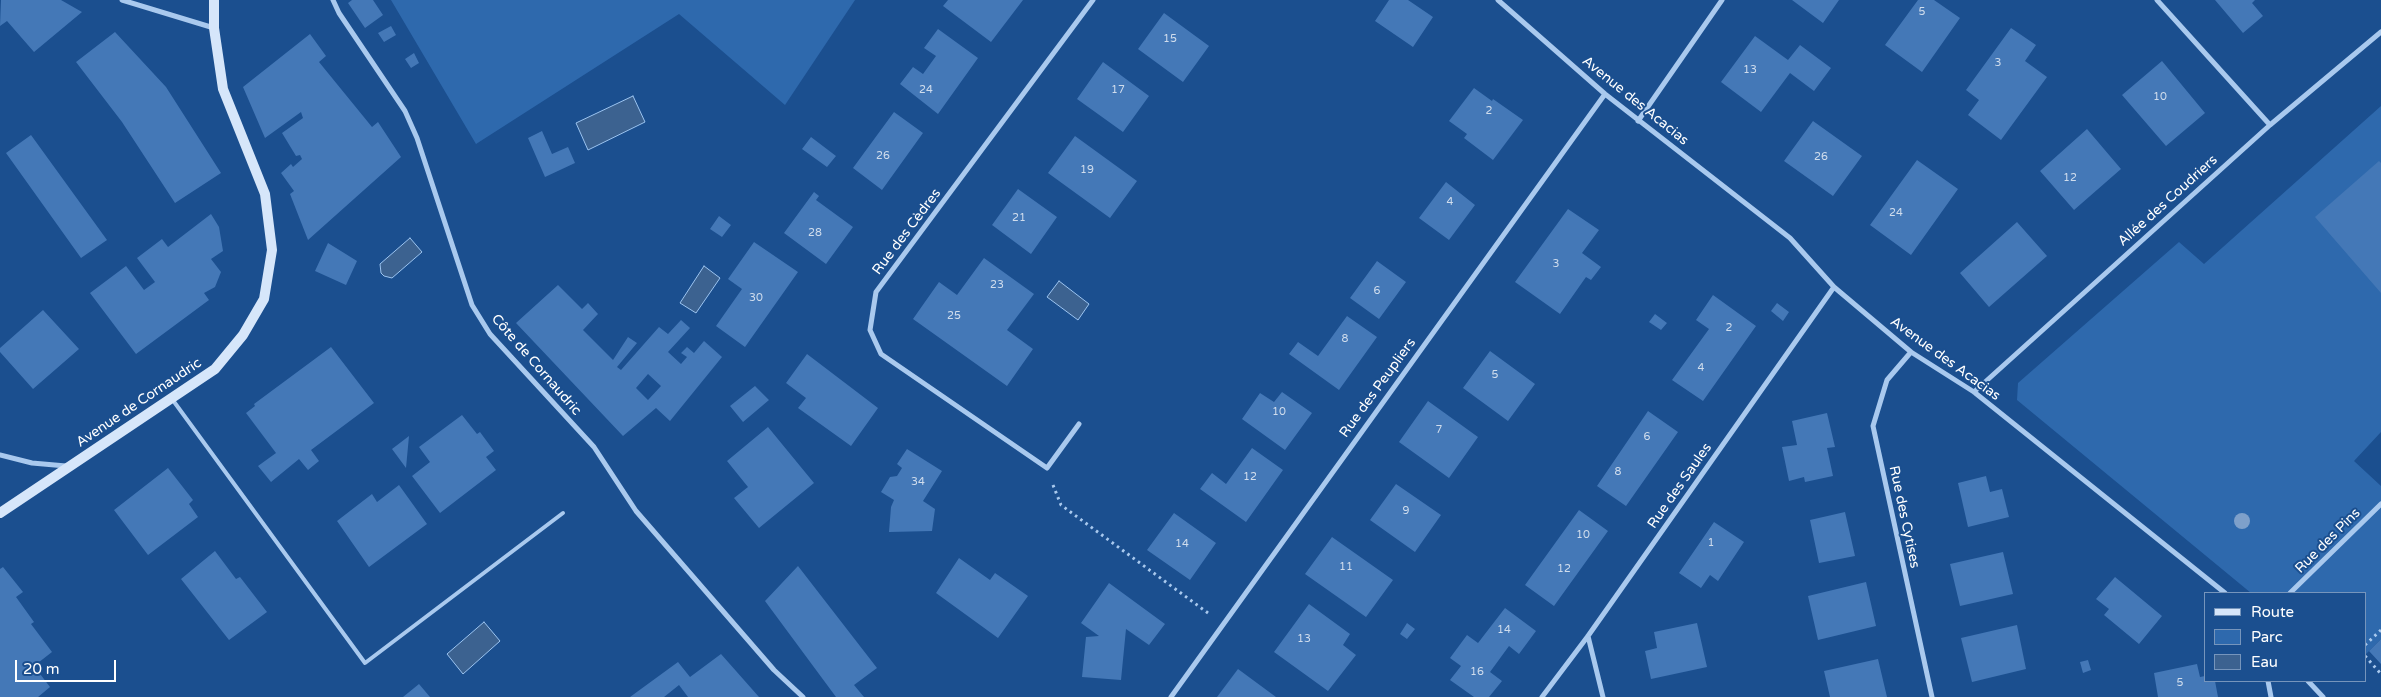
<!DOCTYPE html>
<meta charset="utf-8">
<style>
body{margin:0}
#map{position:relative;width:2381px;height:697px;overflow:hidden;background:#1b4f8f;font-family:"Varela Round",sans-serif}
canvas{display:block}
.legend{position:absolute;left:2204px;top:592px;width:162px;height:90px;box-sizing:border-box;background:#1b4f8f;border:1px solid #7695bc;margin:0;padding:6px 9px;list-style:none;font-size:15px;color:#fff}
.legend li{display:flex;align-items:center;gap:10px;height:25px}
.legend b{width:25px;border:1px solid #7695bc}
.scale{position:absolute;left:15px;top:660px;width:101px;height:22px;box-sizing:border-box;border:2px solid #fff;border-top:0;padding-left:6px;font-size:15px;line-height:18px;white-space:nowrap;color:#fff;-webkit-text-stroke:4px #1b4f8f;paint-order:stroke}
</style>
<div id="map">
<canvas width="2381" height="697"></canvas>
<ul class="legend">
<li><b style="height:6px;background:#d6e6fa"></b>Route</li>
<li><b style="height:14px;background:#2e69ad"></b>Parc</li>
<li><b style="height:14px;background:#3c6290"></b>Eau</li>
</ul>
<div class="scale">20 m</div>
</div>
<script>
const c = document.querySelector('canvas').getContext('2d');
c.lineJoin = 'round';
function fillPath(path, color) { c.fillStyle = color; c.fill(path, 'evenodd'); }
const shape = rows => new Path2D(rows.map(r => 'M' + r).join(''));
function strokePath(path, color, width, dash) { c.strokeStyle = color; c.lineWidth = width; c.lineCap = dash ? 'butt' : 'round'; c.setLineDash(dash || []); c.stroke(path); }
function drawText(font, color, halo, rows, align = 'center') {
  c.font = font + ' "Varela Round",sans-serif'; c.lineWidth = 4; c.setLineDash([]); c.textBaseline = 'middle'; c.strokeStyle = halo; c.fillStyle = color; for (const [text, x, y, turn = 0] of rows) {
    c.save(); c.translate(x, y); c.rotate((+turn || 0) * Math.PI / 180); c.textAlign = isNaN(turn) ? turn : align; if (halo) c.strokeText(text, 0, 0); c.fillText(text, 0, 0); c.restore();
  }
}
fillPath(shape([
 [391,0,855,0,785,105,679,14,476,144],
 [2381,106,2381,432,2354,461,2381,486,2381,639,2365,655,2365,593,2251,593,2017,400,2018,383,2179,242,2204,264]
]), '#2e69ad');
const water = shape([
 [633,96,645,122,588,150,576,123,633,96],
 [410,238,422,252,392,278,384,276,381,273,380,264,410,238],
 [704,266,720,278,696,313,680,303,704,266],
 [1059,281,1089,304,1078,320,1047,297,1059,281],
 [484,622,500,641,463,674,447,654,484,622]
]);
fillPath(water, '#3c6290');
strokePath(water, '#9cc4f0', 1);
fillPath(shape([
 [1,0,61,0,82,12,34,52,7,21,0,26],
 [352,0,373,0,383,15,365,28,348,3],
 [948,0,1023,0,991,42,943,6],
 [1389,0,1408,0,1433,17,1413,47,1375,21],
 [1792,0,1839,0,1823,23],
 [1918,0,1934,0,1960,18,1922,72,1885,45],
 [2215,0,2255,0,2252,3,2263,16,2243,33],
 [1164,13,1209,46,1183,82,1138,49],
 [391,26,396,35,384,42,378,33],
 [2011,28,2036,45,2025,61,2047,77,2001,140,1968,115,1979,100,1966,90],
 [938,29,978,58,938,114,900,84,913,67,923,74,936,56,924,48],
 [115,32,166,87,221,173,175,203,122,122,76,62],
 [310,34,326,56,319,62,372,127,378,122,401,157,308,240,290,194,294,191,281,173,291,164,293,167,302,159,300,155,296,156,282,133,303,118,301,112,265,138,243,87],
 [1755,36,1788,60,1800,45,1831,68,1814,91,1790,73,1761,112,1721,82],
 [414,53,419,63,411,68,405,59],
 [2162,61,2205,113,2166,146,2122,95],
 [1103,62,1149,96,1123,132,1077,99],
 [1474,88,1492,101,1493,99,1523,120,1493,160,1464,138,1467,134,1449,121],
 [894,112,923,133,882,190,853,168],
 [1813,121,1862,156,1833,196,1784,161],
 [2087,129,2121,169,2074,210,2040,171],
 [542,131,552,154,568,147,575,163,545,177,528,138],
 [31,135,107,240,81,258,6,153],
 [1075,136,1137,181,1110,218,1048,173],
 [811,137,836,156,827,167,802,149],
 [1917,160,1958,189,1911,255,1870,225],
 [2379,161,2381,163,2381,293,2315,217],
 [1446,182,1475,205,1449,240,1419,218],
 [1018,189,1057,217,1031,254,992,225],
 [814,192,819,196,816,200,853,227,826,264,784,233],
 [1568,209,1599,230,1582,253,1601,267,1591,280,1586,277,1560,314,1515,282],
 [211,214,219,227,223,251,211,259,221,272,215,287,204,293,209,300,136,354,90,293,126,266,144,290,155,282,137,258,162,239,168,247],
 [719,216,731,225,722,237,710,229],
 [2017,222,2047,256,1989,307,1960,273],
 [754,242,798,272,745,347,716,326,742,289,728,279],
 [328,243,357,261,346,285,315,271],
 [984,258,1034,294,1007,330,1033,349,1007,386,913,319,939,282,957,295],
 [1377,261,1406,282,1379,319,1350,298],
 [558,285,582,309,588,303,598,314,583,330,613,360,628,337,637,343,617,367,621,370,659,327,668,334,681,320,690,328,668,352,681,364,687,357,681,353,687,347,694,353,704,341,722,357,670,421,656,408,623,436,516,323],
 [648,374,661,386,648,400,636,388],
 [1713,295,1756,326,1703,401,1672,380,1709,329,1696,320],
 [1777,303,1789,312,1783,321,1771,311],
 [43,310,79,349,33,389,0,352,0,348],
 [1655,314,1667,323,1661,330,1649,322],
 [1347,316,1377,337,1339,390,1289,354,1298,342,1318,356],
 [331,347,374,403,311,450,319,461,308,470,299,459,271,482,258,466,276,453,246,413,255,406,254,404],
 [1490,351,1535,384,1508,421,1463,388],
 [807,354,878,408,851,446,798,408,806,398,786,383],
 [755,386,769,400,743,422,730,406],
 [1282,392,1312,413,1285,450,1242,419,1260,393,1274,402],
 [1428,401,1478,437,1449,478,1399,442],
 [1648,411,1678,432,1626,506,1597,486],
 [1827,413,1835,447,1827,448,1833,476,1805,482,1804,477,1789,481,1782,447,1797,445,1792,421],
 [462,415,477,434,480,432,494,451,486,457,496,470,440,513,412,476,430,462,419,447],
 [768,427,814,483,759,528,734,498,748,487,727,461],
 [409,436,406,468,392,449],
 [1252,448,1283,470,1246,522,1200,489,1212,473,1226,484],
 [907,449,942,471,923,501,935,509,932,531,889,532,891,507,894,500,881,492,890,477,897,476,902,468,897,464],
 [168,468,193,500,189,504,198,517,148,555,114,510],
 [1986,476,1990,492,2002,489,2009,517,1968,527,1958,483],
 [1396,484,1441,515,1415,552,1370,520],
 [399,485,427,524,369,567,337,521,372,494,377,502],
 [1579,510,1608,531,1554,606,1525,585],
 [1845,512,1855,556,1819,563,1810,520],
 [1174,513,1216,543,1190,580,1147,550],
 [1714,522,1744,542,1718,581,1710,575,1701,588,1679,573],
 [1332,537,1393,580,1366,617,1305,574],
 [215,551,236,579,240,577,267,612,229,640,181,579],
 [2003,552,2013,594,1960,606,1950,564],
 [959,558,990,580,995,573,1028,596,998,638,936,593],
 [798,566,877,668,854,685,864,697,836,697,765,601],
 [3,567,23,592,16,597,34,622,31,624,52,652,34,666,50,687,38,697,0,697,0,569],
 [2115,577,2162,616,2139,644,2104,615,2109,609,2096,599],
 [1866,582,1876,626,1818,640,1808,596],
 [1109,583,1165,624,1149,645,1126,629,1121,680,1082,677,1086,637,1099,636,1081,623],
 [1309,604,1350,634,1343,645,1356,655,1328,691,1274,652],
 [1505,608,1536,631,1519,654,1509,646,1490,672,1502,681,1489,697,1474,697,1450,680,1461,666,1450,658,1467,635,1478,643],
 [1407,623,1415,629,1407,639,1400,634],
 [1697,623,1707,667,1651,679,1645,651,1657,648,1654,632],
 [2017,625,2026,669,1972,682,1961,638],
 [2381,639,2381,664,2369,651],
 [721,654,759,697,688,697,679,685,664,697,630,697,678,662,690,677],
 [1878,659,1887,697,1830,697,1824,671],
 [2088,660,2091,670,2083,673,2080,662],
 [2197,664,2200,677,2205,676,2205,681,2215,681,2218,697,2158,697,2154,673],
 [1238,669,1276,697,1217,697],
 [419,684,430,697,403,697]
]), '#4478b7');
strokePath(shape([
 [1053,485,1061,505,1208,613],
 [2365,645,2381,630],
 [2365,656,2381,674]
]), '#a9c9ee', 3, [2.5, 4]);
strokePath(shape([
 [172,399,365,663,563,513]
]), '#a9c9ee', 4);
strokePath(shape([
 [122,0,214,28],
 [333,0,339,13,405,111,417,138,472,305,490,334,594,447,636,511,774,670,803,697],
 [1498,0,1605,94,1790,238,1834,287,1911,352,1974,392,2225,593],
 [2157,0,2270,125],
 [1638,121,1722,0],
 [1911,352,1887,380,1873,426,1932,697],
 [1974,392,2270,125,2381,32],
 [1079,424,1047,468,881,354,870,330,876,292,1093,0],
 [0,455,32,463,66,466],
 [2290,593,2381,504],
 [1588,636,1603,697],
 [2268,681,2271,697],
 [2308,681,2323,697],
 [1171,697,1605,94],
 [1542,697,1588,636,1834,287]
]), '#a9c9ee', 5);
strokePath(shape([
 [0,513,215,369,243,335,264,299,272,250,265,194,223,89,214,28,214,0]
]), '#d6e6fa', 10);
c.fillStyle = '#7ea0ca';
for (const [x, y] of [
 [2242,521]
]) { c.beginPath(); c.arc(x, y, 8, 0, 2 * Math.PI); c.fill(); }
drawText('11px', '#d0dded', null, [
 ["5",1922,12],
 ["15",1170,39],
 ["3",1998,63],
 ["13",1750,70],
 ["24",926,90],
 ["17",1118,90],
 ["10",2160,97],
 ["2",1489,111],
 ["26",883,156],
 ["26",1821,157],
 ["19",1087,170],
 ["12",2070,178],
 ["4",1450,202],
 ["24",1896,213],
 ["21",1019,218],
 ["28",815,233],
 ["3",1556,264],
 ["23",997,285],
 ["6",1377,291],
 ["30",756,298],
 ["25",954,316],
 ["2",1729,328],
 ["8",1345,339],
 ["4",1701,368],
 ["5",1495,375],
 ["10",1279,412],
 ["7",1439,430],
 ["6",1647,437],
 ["8",1618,472],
 ["12",1250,477],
 ["34",918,482],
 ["9",1406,511],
 ["10",1583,535],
 ["1",1711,543],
 ["14",1182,544],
 ["11",1346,567],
 ["12",1564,569],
 ["14",1504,630],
 ["13",1304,639],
 ["16",1477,672],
 ["5",2180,683]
]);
drawText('14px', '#fff', '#1b4f8f', [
 ["Avenue des Acacias",1635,101,39],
 ["Allée des Coudriers",2168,201,-42],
 ["Rue des Cèdres",907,232,-53],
 ["Avenue des Acacias",1945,359,36],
 ["Côte de Cornaudric",536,365,49],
 ["Rue des Peupliers",1378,388,-54],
 ["Avenue de Cornaudric",139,403,-34],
 ["Rue des Saules",1680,486,-55],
 ["Rue des Cytises",1904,517,78],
 ["Rue des Pins",2328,541,-45]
]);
</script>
